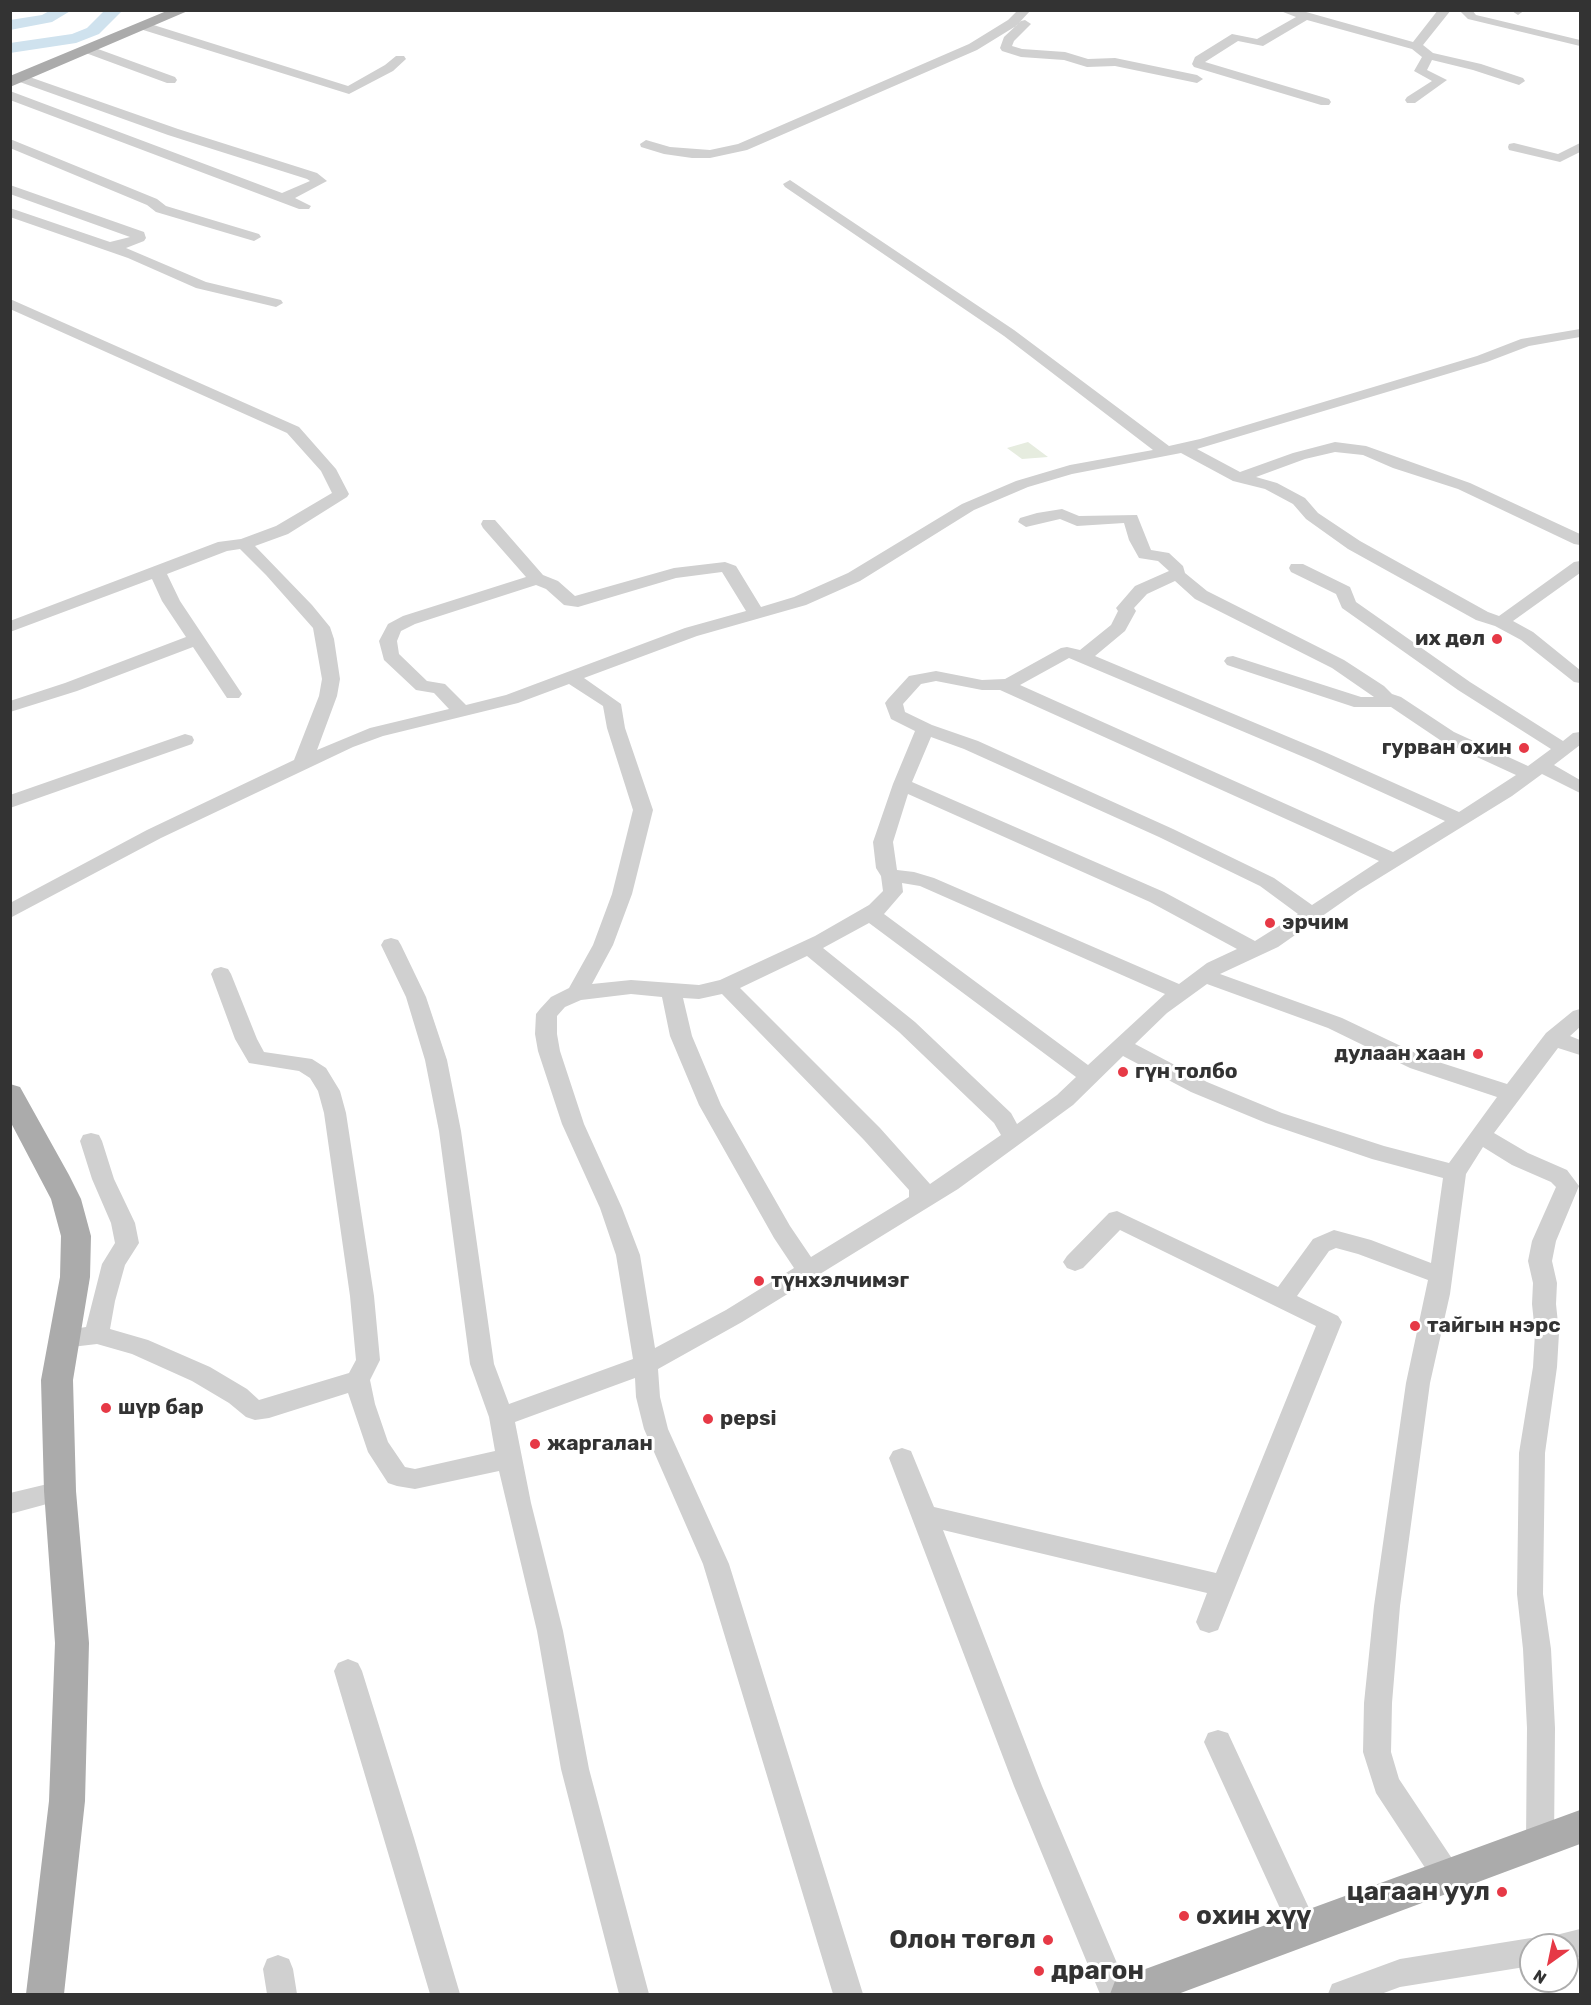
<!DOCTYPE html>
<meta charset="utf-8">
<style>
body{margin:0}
#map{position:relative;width:1591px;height:2005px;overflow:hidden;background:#fff;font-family:Rubik,sans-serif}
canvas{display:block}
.frame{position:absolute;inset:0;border:12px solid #333;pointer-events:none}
.north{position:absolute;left:1519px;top:1933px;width:60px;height:60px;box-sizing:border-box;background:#fff;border:2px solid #adadad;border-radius:50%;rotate:213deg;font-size:16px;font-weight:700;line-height:24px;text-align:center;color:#333}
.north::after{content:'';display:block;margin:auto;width:21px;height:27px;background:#e63946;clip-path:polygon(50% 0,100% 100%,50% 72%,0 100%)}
</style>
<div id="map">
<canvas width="1591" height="2005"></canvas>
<div class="frame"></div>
<div class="north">N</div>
</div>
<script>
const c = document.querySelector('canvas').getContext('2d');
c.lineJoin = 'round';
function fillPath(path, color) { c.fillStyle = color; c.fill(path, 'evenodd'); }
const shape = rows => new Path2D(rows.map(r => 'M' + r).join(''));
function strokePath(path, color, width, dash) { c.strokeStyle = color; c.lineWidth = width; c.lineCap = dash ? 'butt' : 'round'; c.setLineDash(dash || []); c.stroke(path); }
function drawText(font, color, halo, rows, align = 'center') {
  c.font = font + ' Rubik,sans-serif'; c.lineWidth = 6; c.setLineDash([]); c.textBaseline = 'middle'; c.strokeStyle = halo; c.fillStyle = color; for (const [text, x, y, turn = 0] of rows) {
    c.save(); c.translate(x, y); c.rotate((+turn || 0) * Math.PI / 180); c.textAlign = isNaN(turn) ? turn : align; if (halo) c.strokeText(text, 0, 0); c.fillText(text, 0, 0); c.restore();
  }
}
fillPath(shape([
 [1028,442,1048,457,1022,459,1007,448]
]), '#e6ecdf');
fillPath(shape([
 [51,10,72,10,52,22,10,30,10,20,42,15,51,10],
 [105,10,123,10,99,34,76,43,10,53,10,43,72,34,87,28,105,10]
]), '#cfe2ee');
fillPath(shape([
 [1018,10,1031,10,1016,26,977,50,747,150,710,158,692,158,664,154,641,147,640,144,646,140,670,147,710,150,738,144,969,44,1008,20,1018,10],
 [1278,10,1299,10,1413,42,1438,10,1451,10,1423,45,1433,53,1481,64,1523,78,1525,81,1519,85,1473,70,1432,60,1427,70,1447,80,1415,103,1407,103,1405,100,1407,97,1432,81,1414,71,1422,57,1412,49,1307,20,1263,46,1238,41,1205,62,1329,99,1331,102,1329,105,1321,105,1194,67,1192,64,1195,57,1232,34,1257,39,1296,17,1278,10],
 [1459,10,1472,10,1476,15,1493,19,1580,40,1580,46,1468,19,1459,10],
 [1525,10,1518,15,1512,11,1512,10,1525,10],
 [1025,20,1031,24,1014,41,1012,46,1022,49,1065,52,1088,59,1115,58,1197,75,1203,79,1197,83,1115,66,1087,67,1064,60,1021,57,1002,51,1000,48,1004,37,1021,21,1025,20],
 [144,22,348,86,385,65,396,56,404,56,406,59,393,71,349,94,140,29,140,23,144,22],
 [87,45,175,77,177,80,175,83,167,83,83,52,81,49,87,45],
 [21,74,178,129,317,173,327,181,295,198,311,206,309,209,299,209,10,100,10,91,282,193,310,181,307,179,168,135,17,81,15,78,21,74],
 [10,139,157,199,166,206,259,234,261,237,254,241,156,212,147,205,10,148,10,139],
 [1514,143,1558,154,1580,143,1580,152,1560,162,1509,150,1508,147,1509,144,1514,143],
 [790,180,1014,330,1169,446,1200,439,1477,356,1521,339,1580,329,1580,337,1529,346,1487,362,1197,449,1240,472,1293,453,1335,442,1366,446,1470,483,1580,534,1580,545,1574,544,1458,489,1393,468,1363,455,1335,452,1305,459,1256,477,1277,483,1305,498,1318,513,1360,541,1488,612,1499,616,1574,562,1580,561,1580,573,1513,621,1533,632,1580,670,1580,683,1574,682,1521,640,1495,626,1476,620,1348,549,1306,519,1293,504,1265,489,1233,481,1181,453,1072,474,1028,487,974,510,860,581,806,605,697,636,584,678,621,704,625,728,653,810,632,894,613,945,592,984,631,980,699,985,720,980,815,936,869,905,883,891,881,876,876,868,873,842,893,784,915,731,891,719,885,703,888,699,909,676,936,671,982,680,1005,679,1061,648,1067,647,1080,650,1111,625,1118,611,1116,608,1135,586,1169,571,1158,561,1139,558,1129,540,1124,523,1077,526,1060,519,1026,527,1018,522,1020,518,1037,513,1062,509,1079,516,1137,515,1151,550,1169,553,1183,566,1185,573,1207,591,1344,660,1384,686,1392,694,1401,697,1454,732,1528,766,1551,749,1458,690,1342,608,1336,594,1291,572,1289,568,1291,564,1303,564,1350,587,1356,602,1470,682,1563,741,1573,733,1580,732,1580,745,1554,765,1580,780,1580,793,1542,774,1512,796,1358,891,1278,947,1220,974,1342,1018,1426,1058,1507,1084,1546,1033,1573,1011,1580,1009,1580,1027,1570,1036,1580,1040,1580,1055,1558,1048,1494,1133,1528,1153,1567,1170,1579,1186,1556,1241,1552,1261,1557,1283,1556,1304,1559,1333,1557,1367,1545,1453,1543,1594,1551,1649,1555,1728,1554,1842,1550,1851,1540,1855,1530,1851,1526,1842,1527,1728,1523,1649,1517,1594,1519,1453,1533,1367,1535,1333,1532,1304,1533,1283,1528,1261,1532,1241,1556,1187,1551,1182,1512,1165,1483,1147,1466,1174,1450,1294,1430,1383,1400,1606,1392,1703,1391,1752,1399,1779,1457,1866,1462,1876,1457,1886,1447,1890,1437,1886,1376,1793,1363,1752,1364,1703,1374,1606,1406,1383,1428,1280,1358,1254,1336,1248,1329,1251,1297,1296,1338,1316,1342,1322,1218,1630,1209,1633,1200,1630,1196,1622,1207,1593,943,1530,1042,1786,1130,1994,1100,1994,1014,1786,889,1458,893,1451,902,1448,911,1451,934,1507,1216,1573,1316,1326,1120,1230,1083,1268,1075,1271,1067,1268,1063,1262,1067,1256,1109,1213,1117,1211,1278,1287,1313,1239,1334,1230,1371,1240,1431,1263,1443,1178,1372,1159,1266,1123,1191,1092,1123,1056,1073,1105,958,1189,742,1322,658,1369,660,1397,668,1429,729,1564,863,1994,833,1994,703,1564,644,1429,636,1397,635,1378,515,1422,531,1503,563,1631,589,1769,649,1994,619,1994,561,1769,537,1631,499,1471,415,1489,397,1486,388,1483,368,1452,348,1393,269,1418,255,1420,246,1417,229,1403,192,1381,132,1354,97,1344,63,1348,54,1346,51,1339,54,1332,86,1327,102,1264,115,1243,111,1223,92,1179,80,1141,83,1135,91,1133,99,1135,102,1141,114,1179,135,1223,139,1243,125,1265,115,1301,110,1329,148,1340,210,1367,247,1389,259,1400,349,1373,356,1360,350,1296,324,1113,318,1091,310,1078,299,1071,249,1063,235,1039,211,974,214,969,221,967,228,969,231,974,257,1039,264,1052,312,1059,326,1068,340,1091,346,1113,374,1296,380,1360,370,1380,375,1404,388,1442,405,1467,415,1469,495,1451,489,1417,470,1364,439,1131,425,1060,406,997,381,945,384,940,391,938,398,940,401,945,426,997,447,1060,461,1131,494,1364,509,1404,633,1359,616,1255,600,1208,562,1124,538,1051,535,1034,536,1014,540,1009,551,997,569,988,593,945,612,894,633,810,607,728,603,706,569,684,518,703,383,736,353,747,161,838,10,918,10,903,147,830,294,760,319,696,322,679,313,628,266,575,240,549,227,551,167,574,180,601,242,694,239,698,227,698,193,647,77,691,10,712,10,701,65,683,186,637,162,601,152,579,10,632,10,621,218,542,241,539,276,526,332,493,321,471,287,433,10,309,10,299,299,427,336,469,349,494,347,497,288,534,255,546,312,605,330,627,334,639,340,679,337,696,317,750,370,728,449,709,434,693,416,690,384,660,379,641,388,624,403,616,526,577,483,528,481,524,483,520,495,520,543,575,558,581,575,596,674,568,725,562,736,566,761,607,794,597,848,573,962,504,1016,481,1070,465,1153,450,1004,336,785,187,783,184,790,180],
 [722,572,746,611,685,628,506,695,466,705,445,684,427,681,399,654,397,641,401,631,415,624,536,585,546,589,564,605,578,607,676,578,722,572],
 [1175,581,1195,599,1332,668,1374,697,1361,697,1233,656,1227,657,1224,661,1227,665,1354,707,1391,707,1440,740,1516,775,1459,812,1327,753,1095,656,1125,631,1136,611,1134,608,1147,594,1175,581],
 [1069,658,1313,761,1445,821,1393,852,1020,685,1069,658],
 [936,681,982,690,1000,690,1379,861,1312,905,1274,878,1173,829,978,741,932,725,905,712,903,704,921,684,936,681],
 [931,737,964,749,1159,837,1260,886,1298,914,1255,941,1164,892,912,782,931,737],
 [908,794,1150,902,1237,949,1207,963,1179,984,934,878,914,872,897,870,893,842,908,794],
 [902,883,920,886,1165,994,1088,1065,884,914,903,892,902,883],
 [869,923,1076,1077,1057,1095,1017,1124,1011,1113,915,1022,823,948,869,923],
 [807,956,899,1032,994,1123,1001,1135,930,1184,880,1128,740,988,807,956],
 [1207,984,1328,1028,1410,1068,1497,1097,1449,1163,1384,1146,1282,1113,1207,1082,1135,1044,1167,1013,1207,984],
 [631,994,662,997,670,1036,699,1105,774,1238,794,1268,726,1310,655,1348,640,1255,622,1208,584,1124,560,1051,557,1034,557,1016,565,1007,581,1000,631,994],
 [722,994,864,1140,909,1190,909,1197,811,1257,790,1226,721,1105,692,1036,683,998,699,999,722,994],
 [10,185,144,232,146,238,144,241,126,248,206,282,281,300,283,303,276,307,196,288,128,258,10,217,10,208,110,242,130,237,10,194,10,185],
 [185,734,192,736,194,740,192,744,10,808,10,795,185,734],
 [60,1481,69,1484,73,1491,69,1498,10,1514,10,1493,60,1481],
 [348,1659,358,1663,362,1671,414,1838,460,1994,430,1994,334,1671,338,1663,348,1659],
 [1218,1730,1228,1733,1314,1919,1319,1929,1314,1939,1304,1943,1294,1939,1204,1742,1208,1733,1218,1730],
 [1580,1929,1580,1957,1567,1959,1567,1945,1552,1945,1556,1935,1580,1929],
 [1531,1938,1542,1942,1543,1945,1531,1945,1531,1966,1400,1987,1381,1994,1328,1994,1332,1984,1400,1959,1531,1938],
 [278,1955,289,1959,293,1969,297,1994,267,1994,263,1969,267,1959,278,1955]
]), '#d0d0d0');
fillPath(shape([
 [169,10,190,10,10,87,10,76,169,10],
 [10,1084,20,1087,69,1175,81,1199,91,1236,90,1277,73,1380,76,1491,89,1643,85,1801,64,1994,26,1994,49,1801,55,1643,44,1491,41,1380,60,1277,61,1236,51,1199,10,1121,10,1084],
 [1580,1810,1580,1844,1178,1994,1110,1994,1115,1981,1129,1975,1580,1810]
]), '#ababab');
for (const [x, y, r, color] of [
 [1497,639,6,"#e63946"],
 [1524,748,6,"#e63946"],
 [1270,923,6,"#e63946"],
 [1478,1054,6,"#e63946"],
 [1123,1072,6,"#e63946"],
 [759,1281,6,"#e63946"],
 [1415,1326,6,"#e63946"],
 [106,1408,6,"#e63946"],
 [708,1419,6,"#e63946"],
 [535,1444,6,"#e63946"],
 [1502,1892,6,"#e63946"],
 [1184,1916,6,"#e63946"],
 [1048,1940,6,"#e63946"],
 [1039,1971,6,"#e63946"]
]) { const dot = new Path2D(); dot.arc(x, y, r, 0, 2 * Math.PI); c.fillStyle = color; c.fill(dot); strokePath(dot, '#fff', 2); }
drawText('bold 21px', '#333', '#fff', [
 ["их дөл",1485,639,"right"],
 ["гурван охин",1512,748,"right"],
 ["эрчим",1282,923],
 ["дулаан хаан",1466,1054,"right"],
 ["гүн толбо",1135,1072],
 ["түнхэлчимэг",771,1281],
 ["тайгын нэрс",1427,1326],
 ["шүр бар",118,1408],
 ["pepsi",720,1419],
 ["жаргалан",547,1444]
], 'left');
drawText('bold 26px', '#333', '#fff', [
 ["цагаан уул",1490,1892],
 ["охин хүү",1196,1916,"left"],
 ["Олон төгөл",1036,1940],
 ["драгон",1051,1971,"left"]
], 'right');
</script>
